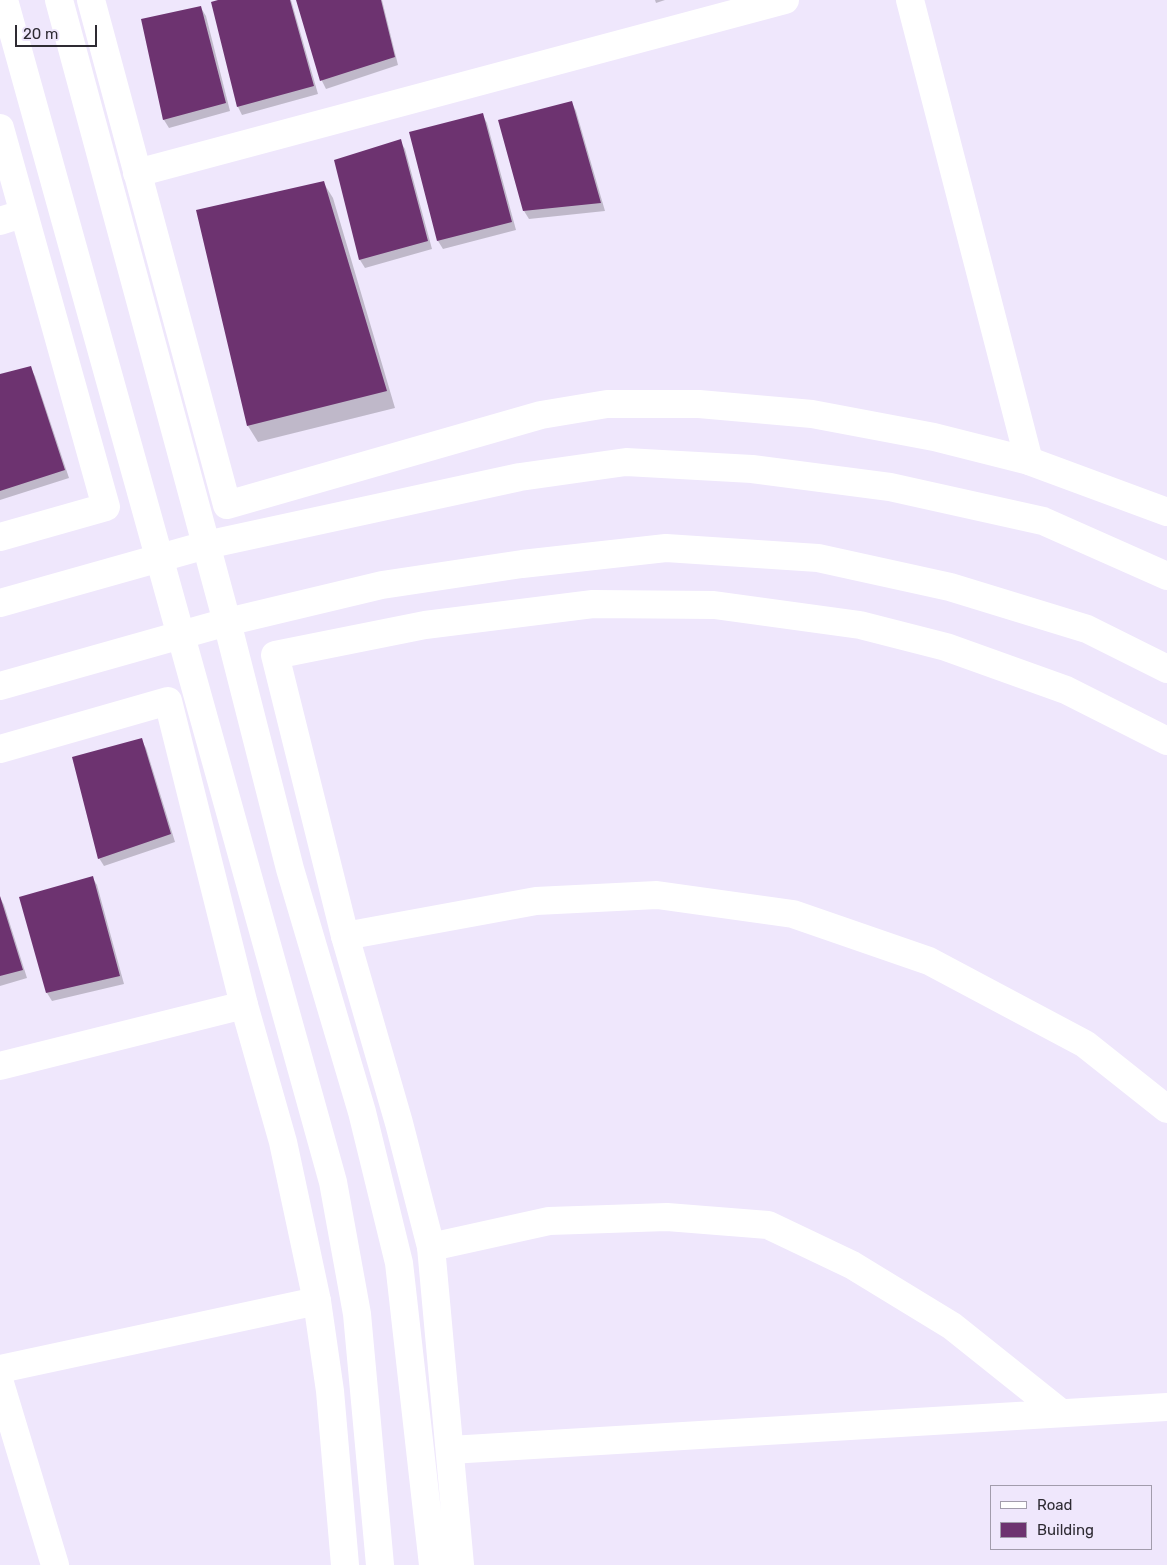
<!DOCTYPE html>
<style>
body{margin:0}
#map{position:relative;width:1167px;height:1565px;overflow:hidden;background:#efe7fc;font-family:Rubik,sans-serif}
canvas{display:block}
.legend{position:absolute;left:990px;top:1485px;width:162px;height:65px;box-sizing:border-box;background:#efe7fc;border:1px solid #a29cac;margin:0;padding:6px 9px;list-style:none;font-size:15px;color:#2e2b33}
.legend li{display:flex;align-items:center;gap:10px;height:25px}
.legend b{width:25px;border:1px solid #a29cac}
.scale{position:absolute;left:15px;top:25px;width:82px;height:22px;box-sizing:border-box;border:2px solid #2e2b33;border-top:0;padding-left:6px;font-size:15px;line-height:18px;white-space:nowrap;color:#2e2b33;-webkit-text-stroke:4px #efe7fc;paint-order:stroke}
</style>
<div id="map">
<canvas width="1167" height="1565"></canvas>
<ul class="legend">
<li><b style="height:6px;background:#fff"></b>Road</li>
<li><b style="height:14px;background:#6d3370"></b>Building</li>
</ul>
<div class="scale">20 m</div>
</div>
<script>
const c = document.querySelector('canvas').getContext('2d');
c.lineJoin = 'round';
function fillPath(path, color) { c.fillStyle = color; c.fill(path, 'evenodd'); }
const shape = rows => new Path2D(rows.map(r => 'M' + r).join(''));
function strokePath(path, color, width, dash) { c.strokeStyle = color; c.lineWidth = width; c.lineCap = dash ? 'butt' : 'round'; c.setLineDash(dash || []); c.stroke(path); }
fillPath(shape([
 [224,0,291,0,318,94,242,115,238,107],
 [297,0,382,0,398,65,326,89,322,81],
 [655,0,665,0,656,3],
 [201,8,206,16,230,111,169,128,164,120,142,20],
 [572,103,576,111,605,211,529,219,524,211],
 [482,114,487,123,516,230,443,249,438,241,411,133],
 [400,141,405,149,432,249,365,268,360,260,335,161],
 [323,182,333,198,395,408,258,442,248,426],
 [30,368,35,376,69,478,0,500,0,375],
 [141,740,146,748,175,842,104,866,99,858],
 [92,877,97,885,124,984,52,1001,47,993,21,898],
 [0,897,4,905,27,978,0,986]
]), '#0003');
fillPath(shape([
 [218,0,290,0,314,86,237,107,211,2],
 [296,0,381,0,395,57,320,81],
 [201,6,226,103,163,120,141,19],
 [572,101,601,203,523,211,498,120],
 [483,113,512,222,437,241,409,132],
 [401,139,428,241,359,260,334,160],
 [324,181,387,391,247,426,196,210],
 [31,366,65,470,0,491,0,374],
 [142,738,171,834,98,859,72,757],
 [93,876,120,976,46,993,19,897],
 [0,896,23,970,0,976]
]), '#6d3370');
strokePath(shape([
 [910,0,1029,461],
 [137,173,785,0],
 [0,221,22,214],
 [345,936,536,901,657,895,793,914,929,961,1085,1044,1167,1109],
 [0,1066,244,1005],
 [431,1247,549,1221,667,1217,768,1225,852,1265,952,1326,1061,1413],
 [0,1369,317,1301],
 [0,1383,55,1565],
 [450,1450,1167,1407]
]), '#fff', 28);
strokePath(shape([
 [4,0,333,1182,357,1314,380,1565],
 [59,0,227,622,290,869,362,1112,399,1263,433,1565],
 [91,0,227,505,541,415,607,404,699,404,812,414,934,437,1029,461,1167,512],
 [0,128,106,507,0,537],
 [0,749,168,701,244,1005,283,1142,317,1301,330,1391,345,1565],
 [460,1565,431,1247,399,1123,345,936,275,655,425,625,593,604,714,605,860,625,946,647,1066,690,1167,741]
]), '#fff', 28);
strokePath(shape([
 [0,603,206,545,520,477,626,462,752,469,890,487,1043,521,1167,576],
 [0,686,227,622,382,585,522,564,666,548,818,558,950,587,1087,629,1167,669]
]), '#fff', 28);
</script>
